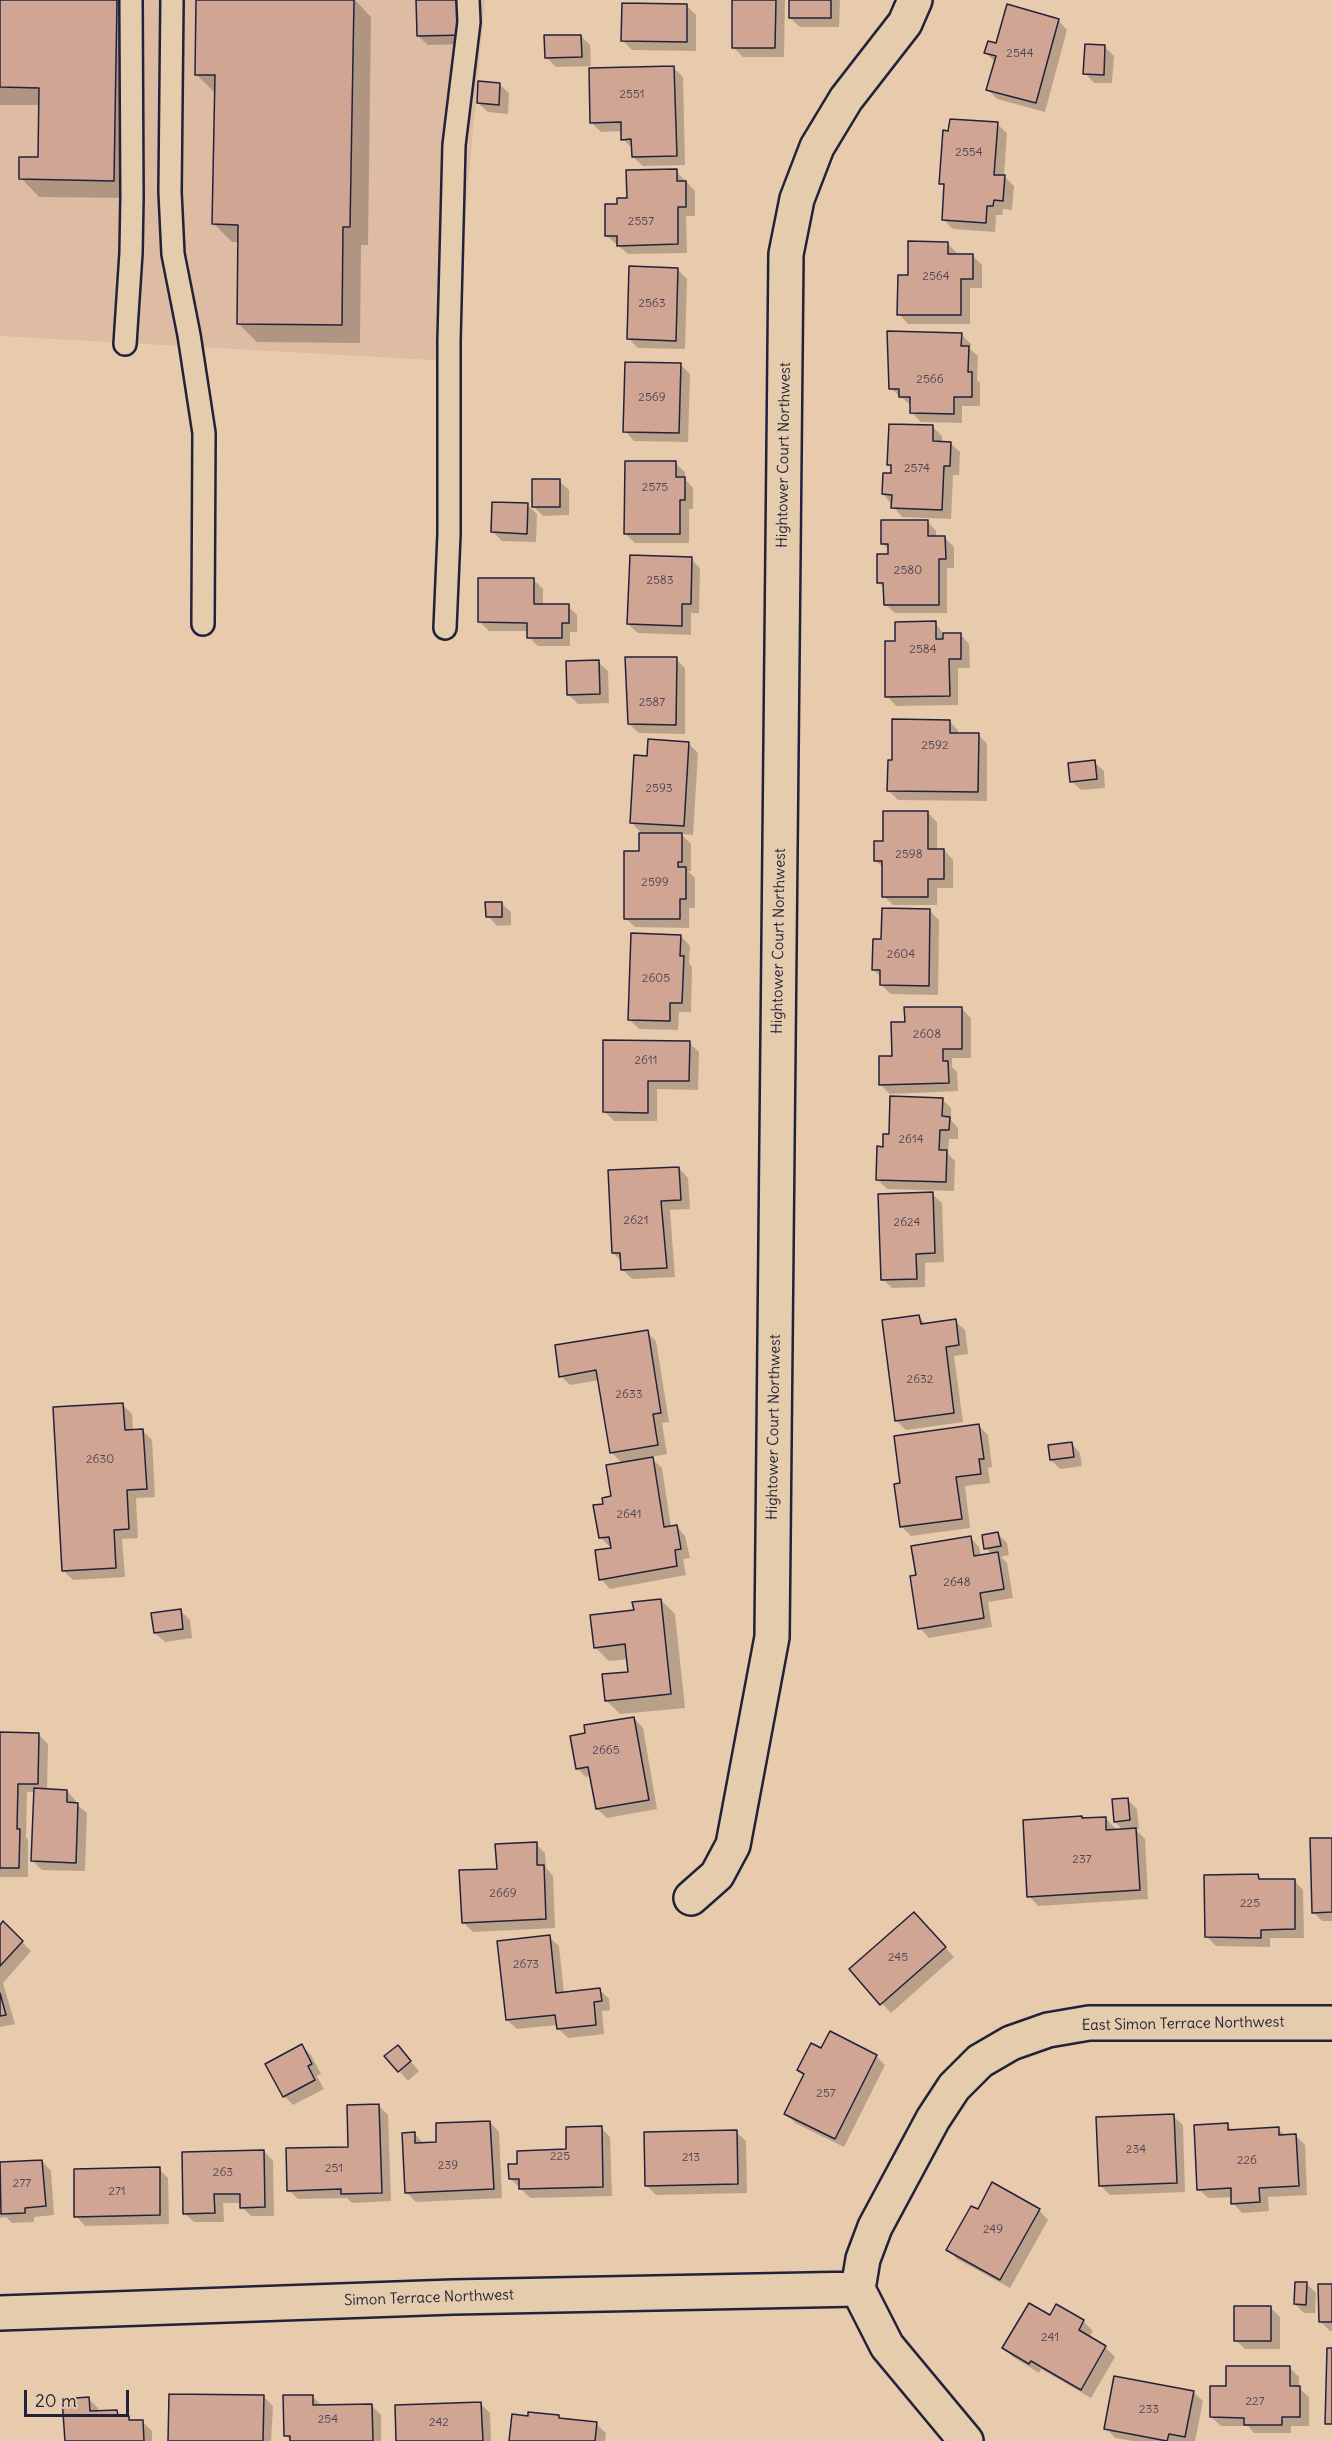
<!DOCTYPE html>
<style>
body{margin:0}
#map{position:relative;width:1332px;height:2441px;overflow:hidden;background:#e8caac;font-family:Delius,sans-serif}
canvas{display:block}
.scale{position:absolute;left:24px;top:2390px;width:105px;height:27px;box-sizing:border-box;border:3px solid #22223b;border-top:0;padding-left:8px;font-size:18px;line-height:21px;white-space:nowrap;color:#22223b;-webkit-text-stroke:4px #e5ccad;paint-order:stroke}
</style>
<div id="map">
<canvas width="1332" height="2441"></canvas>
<div class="scale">20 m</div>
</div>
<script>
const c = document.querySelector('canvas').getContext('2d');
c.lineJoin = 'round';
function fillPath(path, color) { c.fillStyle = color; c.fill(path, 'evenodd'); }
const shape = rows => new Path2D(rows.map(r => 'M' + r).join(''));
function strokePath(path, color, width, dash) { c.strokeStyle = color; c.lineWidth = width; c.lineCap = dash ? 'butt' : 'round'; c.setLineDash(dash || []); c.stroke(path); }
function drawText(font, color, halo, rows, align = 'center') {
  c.font = font + ' Delius,sans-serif'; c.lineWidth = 4.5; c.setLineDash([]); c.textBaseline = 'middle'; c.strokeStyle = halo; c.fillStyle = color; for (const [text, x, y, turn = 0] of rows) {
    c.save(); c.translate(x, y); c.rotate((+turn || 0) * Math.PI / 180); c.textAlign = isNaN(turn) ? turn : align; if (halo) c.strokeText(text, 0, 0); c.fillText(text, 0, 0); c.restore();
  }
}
fillPath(shape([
 [0,0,485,0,452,361,0,336]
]), '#ddbca3');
fillPath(shape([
 [0,0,136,0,132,198,39,197,21,178,40,159,41,105,0,105],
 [198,0,355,0,371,17,368,245,361,245,360,343,257,342,238,323,239,242,232,242,214,224,215,93,197,75],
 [417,0,473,44,428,45,418,36],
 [733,0,785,0,784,57,743,57,733,47],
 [790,0,840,0,839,27,800,27,790,18],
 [686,5,696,15,696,51,632,50,623,41],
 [1058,20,1067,30,1045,112,997,99,987,89,995,62,986,53,997,45],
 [581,36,590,45,591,66,556,67,546,57],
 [1105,47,1114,56,1112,83,1094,83,1085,73],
 [674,68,683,77,685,165,643,166,633,157,633,149,623,139,623,131,601,132,592,123],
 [499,84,509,93,508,114,488,112,478,103],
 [997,124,1007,133,1004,176,1014,186,1012,210,1003,209,1002,215,996,215,995,232,953,229,944,220,946,188,941,183],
 [676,171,695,191,695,216,686,216,687,253,628,254,607,236,619,205],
 [947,243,957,253,957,256,973,256,982,265,982,288,970,288,970,324,908,324,899,314,909,276],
 [678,270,687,279,685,349,638,348,628,338],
 [961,334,971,344,970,349,978,356,977,380,980,383,980,406,962,406,962,423,921,422,912,413,912,406,890,388],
 [681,365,690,374,688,442,634,441,625,431],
 [933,427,942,436,942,443,950,443,960,452,959,475,953,475,951,519,902,517,883,494,892,475,892,468,889,464],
 [675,463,685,472,685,479,693,488,693,509,689,509,689,543,635,543,625,533],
 [559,481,569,490,569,515,543,516,533,506],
 [527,505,537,514,536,542,502,541,493,532],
 [927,521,936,531,936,537,944,537,954,547,954,568,947,568,947,613,895,613,885,604,885,589,879,582,890,555,890,551,883,544],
 [691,559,700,568,699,613,691,613,691,635,638,633,628,624],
 [534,580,543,589,543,605,568,606,577,615,577,632,570,632,570,646,538,646,529,637,529,631,489,631,479,621],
 [935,623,944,634,960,634,969,644,970,668,958,668,958,705,896,706,887,696,897,642],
 [676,659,685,668,685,734,639,733,629,724],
 [598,662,608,671,609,703,578,704,569,695],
 [949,721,958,730,958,734,978,734,987,744,987,801,898,800,889,791,893,761],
 [688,743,698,753,693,835,681,834,691,844,691,871,688,871,695,878,695,908,689,908,689,928,635,927,625,918,643,835,631,822,648,758],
 [1094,762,1104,771,1105,788,1081,790,1071,781],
 [928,813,937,822,937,850,944,850,953,860,953,888,937,888,937,905,893,905,884,896,884,869,876,861,884,843],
 [501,903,511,912,511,925,497,926,488,916],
 [929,910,939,920,938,995,891,994,881,985,881,977,874,970],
 [681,936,690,946,689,963,692,967,691,1012,679,1012,678,1030,639,1029,629,1019],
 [961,1008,971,1018,971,1058,952,1058,952,1067,957,1072,958,1091,890,1094,880,1084,906,1023],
 [689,1043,699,1052,698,1090,657,1089,657,1121,614,1121,604,1111],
 [942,1099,951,1108,951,1120,958,1128,958,1139,949,1139,948,1154,955,1161,954,1191,887,1189,877,1179,884,1148,890,1136],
 [679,1168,688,1178,690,1209,670,1210,675,1277,632,1279,622,1269,622,1262,613,1253],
 [932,1194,942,1203,944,1262,925,1263,925,1287,892,1288,883,1279],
 [919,1317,927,1325,955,1321,965,1330,968,1354,954,1356,963,1422,906,1430,896,1420],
 [647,1332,656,1341,669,1422,662,1423,667,1454,650,1457,662,1468,671,1527,676,1526,685,1536,690,1558,683,1559,686,1575,610,1589,601,1579,612,1549,600,1537,605,1505,613,1498,623,1464,611,1452,600,1380,570,1385,561,1376],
 [122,1404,132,1414,133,1431,143,1431,152,1440,155,1497,136,1498,138,1538,122,1539,125,1577,73,1580,63,1570],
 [978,1425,988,1435,992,1467,988,1468,990,1483,965,1486,970,1528,911,1536,902,1527,902,1484],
 [1071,1443,1080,1453,1082,1466,1060,1469,1051,1460],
 [998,1534,1007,1543,1009,1555,1001,1557,1007,1563,1013,1598,988,1602,992,1627,929,1638,920,1628,918,1576,970,1537,979,1547,981,1556,992,1554,985,1548],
 [661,1600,675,1614,685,1708,620,1714,606,1700,630,1673,629,1659,609,1661,595,1647,635,1612],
 [181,1611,190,1620,192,1638,165,1642,155,1633],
 [634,1718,643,1728,657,1809,607,1818,597,1809,592,1776,586,1777,577,1768],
 [0,1733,38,1734,48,1744,47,1791,67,1791,76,1801,76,1804,87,1813,85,1871,42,1870,32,1860,35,1792,27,1792,26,1837,28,1840,28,1877,0,1877],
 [1127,1799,1137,1809,1139,1829,1136,1830,1145,1839,1148,1899,1038,1906,1029,1896,1105,1818,1115,1828,1115,1831,1124,1831,1115,1822],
 [1332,1840,1332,1921,1322,1921,1313,1912],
 [536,1844,545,1853,546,1868,553,1876,555,1928,473,1932,463,1922,498,1870],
 [1257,1876,1262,1880,1294,1880,1303,1890,1304,1938,1270,1938,1270,1947,1216,1946,1206,1936],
 [3,1923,31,1951,3,1983,15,2024,0,2027,0,1927],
 [923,1923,954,1957,891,2013,851,1970],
 [549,1937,559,1946,564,1993,599,1989,609,1999,610,2010,602,2011,604,2034,568,2038,558,2028,558,2025,517,2029,507,2020],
 [302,2046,311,2055,321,2074,317,2076,324,2089,293,2105,284,2096],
 [398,2047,419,2071,408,2081,386,2056],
 [822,2050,876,2056,885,2065,844,2147,795,2123,786,2113,805,2076,799,2070],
 [379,2106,388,2115,391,2201,352,2203,347,2198,298,2199,289,2190,350,2148],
 [1173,2116,1183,2125,1185,2192,1110,2195,1100,2185],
 [490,2122,499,2132,502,2198,416,2202,406,2192,415,2134,424,2144,438,2143],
 [1227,2125,1233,2131,1278,2129,1286,2136,1296,2136,1305,2145,1307,2195,1268,2197,1269,2211,1242,2213,1233,2203,1233,2197,1208,2198,1199,2189],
 [601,2128,610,2137,612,2196,530,2198,510,2178,568,2151],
 [736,2132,746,2141,747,2193,656,2195,647,2186],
 [264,2151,273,2161,274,2216,251,2216,242,2207,242,2203,223,2203,224,2222,194,2222,184,2213],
 [42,2161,51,2171,54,2215,34,2217,34,2222,12,2223,6,2217,0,2218,0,2164],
 [159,2169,168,2178,169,2224,85,2226,76,2216],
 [1039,2210,1048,2220,1010,2288,957,2259,948,2250,978,2211],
 [1307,2284,1316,2293,1315,2313,1304,2313,1295,2304],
 [1332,2285,1332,2331,1330,2331,1321,2322],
 [1057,2306,1083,2321,1093,2331,1089,2338,1106,2348,1115,2357,1091,2398,1041,2369,1039,2373,1013,2357,1004,2348,1051,2317],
 [1271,2308,1280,2317,1280,2349,1245,2349,1236,2340],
 [1289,2367,1299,2377,1299,2388,1309,2397,1309,2426,1291,2426,1291,2433,1254,2433,1248,2426,1221,2426,1211,2417,1227,2387],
 [1193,2392,1203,2401,1195,2441,1133,2441,1115,2438,1106,2428],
 [312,2396,322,2406,372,2406,381,2415,381,2441,291,2441,285,2435],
 [264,2397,273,2406,271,2441,169,2441],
 [88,2398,98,2408,98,2413,117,2412,123,2418,128,2417,132,2422,142,2421,152,2431,152,2441,66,2441],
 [481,2404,490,2413,491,2441,397,2441],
 [559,2417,562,2420,596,2424,606,2433,605,2441,510,2441]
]), '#0003');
const building = shape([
 [0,0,117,0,114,181,19,179,19,157,38,157,39,88,0,87,0,0],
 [196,0,354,0,350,227,343,227,342,325,237,324,238,225,212,224,215,75,195,75,196,0],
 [416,0,464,0,465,35,417,36,416,0],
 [732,0,776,0,775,48,732,48,732,0],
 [789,0,831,0,831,18,789,18,789,0],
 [622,3,687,4,687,42,621,41,622,3],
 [1007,4,1059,19,1036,103,986,90,996,56,984,53,988,41,996,43,1007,4],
 [544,35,581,35,582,57,545,58,544,35],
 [1085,44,1105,45,1104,75,1083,74,1085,44],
 [674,66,677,156,632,157,631,139,621,140,621,122,590,123,589,68,674,66],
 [478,81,500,83,499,105,477,103,478,81],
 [950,119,998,122,994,175,1005,175,1003,201,994,200,993,206,987,206,986,223,942,220,944,184,939,184,943,130,948,131,950,119],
 [677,169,677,181,686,181,686,207,678,207,678,244,617,246,617,236,605,236,605,204,617,204,617,198,627,198,626,170,677,169],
 [908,241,948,242,948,254,973,254,973,279,961,279,961,315,897,315,898,275,908,275,908,241],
 [629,266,678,268,676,341,627,339,629,266],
 [887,331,962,333,961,346,969,346,968,372,972,372,972,397,954,397,954,414,910,413,910,397,899,397,899,389,889,389,887,331],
 [625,362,681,363,679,433,623,432,625,362],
 [889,424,933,425,933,441,951,442,950,466,944,466,942,510,891,508,892,495,882,494,883,473,891,473,891,465,887,465,889,424],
 [625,461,676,461,676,477,685,477,685,500,680,500,680,534,624,534,625,461],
 [532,479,560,479,560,507,532,507,532,479],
 [492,502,528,503,527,534,491,532,492,502],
 [881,520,928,520,928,536,945,536,946,559,939,559,939,605,884,605,883,583,877,583,877,554,888,554,888,544,881,544,881,520],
 [630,555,692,557,691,604,682,604,682,626,627,624,630,555],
 [478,578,534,578,534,604,569,604,569,623,562,623,562,638,527,638,527,623,478,622,478,578],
 [936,621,936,639,943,639,943,633,961,633,961,659,949,659,950,696,885,697,885,641,895,641,895,622,936,621],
 [625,657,677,657,676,725,628,724,625,657],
 [599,660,600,694,567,695,566,661,599,660],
 [892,719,950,720,950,733,979,733,978,792,887,791,888,760,892,760,892,719],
 [648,739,689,742,684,826,630,823,634,755,647,756,648,739],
 [1095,760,1097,779,1070,782,1068,763,1095,760],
 [883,811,928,811,928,849,944,849,944,879,928,879,928,897,882,897,882,861,874,861,874,841,883,841,883,811],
 [639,833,682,833,682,862,678,862,678,867,686,867,686,899,680,899,680,919,624,919,624,851,639,851,639,833],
 [485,902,502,902,502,917,486,917,485,902],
 [882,908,930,909,929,986,880,985,880,970,872,970,873,939,881,939,882,908],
 [631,933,681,935,680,956,684,956,682,1003,670,1003,670,1021,628,1020,631,933],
 [904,1007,962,1007,962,1049,943,1049,943,1061,948,1061,949,1083,879,1085,879,1056,892,1056,891,1022,905,1022,904,1007],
 [603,1040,690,1041,689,1081,648,1081,648,1113,603,1112,603,1040],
 [890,1096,943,1098,942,1116,950,1117,949,1130,940,1130,939,1150,947,1150,946,1182,876,1180,877,1146,883,1147,883,1134,889,1134,890,1096],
 [679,1167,681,1200,661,1201,667,1268,621,1270,620,1253,612,1253,608,1170,679,1167],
 [933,1192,935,1253,916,1254,917,1279,881,1280,878,1194,933,1192],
 [919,1315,921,1324,956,1319,959,1345,946,1347,954,1413,895,1421,882,1320,919,1315],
 [648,1330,661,1413,653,1414,658,1445,610,1453,596,1370,559,1377,555,1345,648,1330],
 [123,1403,125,1430,143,1429,147,1489,127,1490,129,1529,114,1530,116,1568,62,1571,53,1407,123,1403],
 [979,1424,984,1459,979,1459,981,1474,956,1477,962,1519,900,1527,894,1484,900,1483,894,1436,979,1424],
 [1072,1442,1074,1457,1050,1460,1048,1445,1072,1442],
 [653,1457,664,1527,677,1525,681,1549,675,1550,677,1566,599,1580,595,1550,611,1548,609,1537,599,1538,593,1505,603,1504,602,1498,611,1496,606,1465,653,1457],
 [998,1532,1001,1546,984,1549,982,1535,998,1532],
 [971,1536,974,1556,998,1552,1004,1589,980,1593,984,1618,918,1629,910,1576,916,1575,911,1546,971,1536],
 [661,1599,671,1694,605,1701,602,1674,628,1672,625,1644,594,1648,590,1615,634,1610,632,1602,661,1599],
 [181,1609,183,1629,154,1633,151,1613,181,1609],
 [634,1717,649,1800,596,1809,588,1767,576,1769,570,1736,585,1733,584,1725,634,1717],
 [0,1732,39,1733,38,1784,18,1784,17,1829,20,1829,19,1868,0,1868,0,1732],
 [34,1788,67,1790,67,1802,78,1803,76,1863,31,1861,34,1788],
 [1128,1798,1130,1820,1114,1822,1112,1799,1128,1798],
 [1082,1816,1082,1818,1106,1817,1106,1830,1136,1828,1140,1890,1027,1897,1023,1820,1082,1816],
 [1310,1838,1332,1838,1332,1912,1312,1913,1310,1838],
 [537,1842,537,1865,544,1865,546,1919,462,1923,459,1870,497,1869,495,1844,537,1842],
 [1258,1874,1259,1879,1295,1879,1295,1929,1261,1930,1261,1938,1205,1937,1204,1875,1258,1874],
 [914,1912,946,1947,880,2005,849,1969,914,1912],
 [3,1921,23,1941,0,1966,0,1925,3,1921],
 [550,1935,556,1993,600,1988,602,2001,594,2002,596,2025,557,2029,555,2015,506,2020,497,1941,550,1935],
 [0,1993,6,2015,0,2016,0,1993],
 [830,2031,877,2055,835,2139,784,2114,804,2074,797,2070,811,2043,821,2048,830,2031],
 [302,2044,312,2064,308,2066,315,2080,283,2097,265,2064,302,2044],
 [398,2045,411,2061,398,2072,384,2056,398,2045],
 [379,2104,382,2193,341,2194,341,2189,287,2191,286,2148,348,2147,347,2105,379,2104],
 [1174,2114,1177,2183,1099,2186,1096,2117,1174,2114],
 [490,2121,494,2189,405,2193,402,2133,415,2132,415,2143,436,2142,436,2123,490,2121],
 [1228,2123,1228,2130,1279,2127,1279,2135,1296,2134,1299,2186,1259,2188,1260,2202,1231,2204,1231,2188,1197,2190,1194,2125,1228,2123],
 [602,2126,603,2187,519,2189,519,2179,509,2179,508,2164,517,2164,517,2151,566,2149,566,2127,602,2126],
 [737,2130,738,2184,645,2186,644,2132,737,2130],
 [264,2150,265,2207,240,2208,240,2194,214,2194,215,2213,183,2214,182,2152,264,2150],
 [42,2160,46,2206,25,2208,25,2213,1,2214,0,2162,42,2160],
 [160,2167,160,2215,74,2217,74,2169,160,2167],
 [992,2182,1040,2209,1000,2280,946,2250,971,2206,978,2209,992,2182],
 [1295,2282,1307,2282,1306,2305,1294,2304,1295,2282],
 [1318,2284,1332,2284,1332,2322,1319,2322,1318,2284],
 [1029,2303,1050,2315,1056,2304,1084,2320,1079,2330,1106,2346,1081,2390,1031,2361,1029,2364,1002,2348,1029,2303],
 [1234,2306,1271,2306,1271,2341,1234,2341,1234,2306],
 [1327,2348,1332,2348,1332,2424,1325,2424,1327,2348],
 [1226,2366,1290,2366,1290,2386,1300,2386,1300,2417,1282,2417,1282,2425,1244,2425,1244,2418,1210,2417,1210,2386,1226,2386,1226,2366],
 [1114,2376,1194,2391,1185,2437,1169,2434,1167,2441,1104,2429,1114,2376],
 [169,2394,264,2395,263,2441,168,2441,169,2394],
 [283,2395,313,2395,313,2405,372,2404,373,2441,290,2441,290,2436,284,2436,283,2395],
 [89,2397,90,2411,117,2410,118,2416,129,2416,129,2420,143,2420,144,2441,65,2441,62,2399,89,2397],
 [481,2402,483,2441,396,2441,395,2405,481,2402],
 [528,2412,559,2415,559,2418,597,2422,595,2441,509,2441,512,2414,528,2416,528,2412]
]);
fillPath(building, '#d0a594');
strokePath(building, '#22223b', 1.5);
const service = shape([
 [172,0,170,192,173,254,189,335,204,433,203,624],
 [125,344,131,253,132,197,131,0],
 [445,628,449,534,449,340,454,145,469,22,468,0]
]);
const minor = shape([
 [691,1898,717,1875,733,1845,772,1637,786,254,797,199,817,147,846,99,905,23,915,0],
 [858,2289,863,2259,875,2227,933,2119,954,2087,980,2061,1011,2043,1048,2030,1089,2023,1332,2023],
 [858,2289,887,2346,966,2441],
 [0,2313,453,2297,858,2289]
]);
strokePath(service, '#22223b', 26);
strokePath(minor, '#22223b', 38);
strokePath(service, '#e5ccad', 21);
strokePath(minor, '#e5ccad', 33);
drawText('12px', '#4e4351', null, [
 ["2544",1020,54],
 ["2551",632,95],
 ["2554",969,153],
 ["2557",641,222],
 ["2564",936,277],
 ["2563",652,304],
 ["2566",930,380],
 ["2569",652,398],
 ["2574",917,469],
 ["2575",655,488],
 ["2580",908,571],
 ["2583",660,581],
 ["2584",923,650],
 ["2587",652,703],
 ["2592",935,746],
 ["2593",659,789],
 ["2598",909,855],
 ["2599",655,883],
 ["2604",901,955],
 ["2605",656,979],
 ["2608",927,1035],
 ["2611",646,1061],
 ["2614",911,1140],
 ["2621",636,1221],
 ["2624",907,1223],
 ["2632",920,1380],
 ["2633",629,1395],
 ["2630",100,1460],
 ["2641",629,1515],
 ["2648",957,1583],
 ["2665",606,1751],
 ["237",1082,1860],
 ["2669",503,1894],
 ["225",1250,1904],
 ["245",898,1958],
 ["2673",526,1965],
 ["257",826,2094],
 ["234",1136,2150],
 ["225",560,2157],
 ["213",691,2158],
 ["226",1247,2161],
 ["239",448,2166],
 ["251",334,2169],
 ["263",223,2173],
 ["277",22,2184],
 ["271",117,2192],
 ["249",993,2230],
 ["241",1050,2338],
 ["227",1255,2402],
 ["233",1149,2410],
 ["254",328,2420],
 ["242",439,2423]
]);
drawText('15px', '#22223b', '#e5ccad', [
 ["Hightower Court Northwest",784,455,-89],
 ["Hightower Court Northwest",779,941,-89],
 ["Hightower Court Northwest",774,1427,-89],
 ["East Simon Terrace Northwest",1183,2024,-1],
 ["Simon Terrace Northwest",429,2298,-2]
]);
</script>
